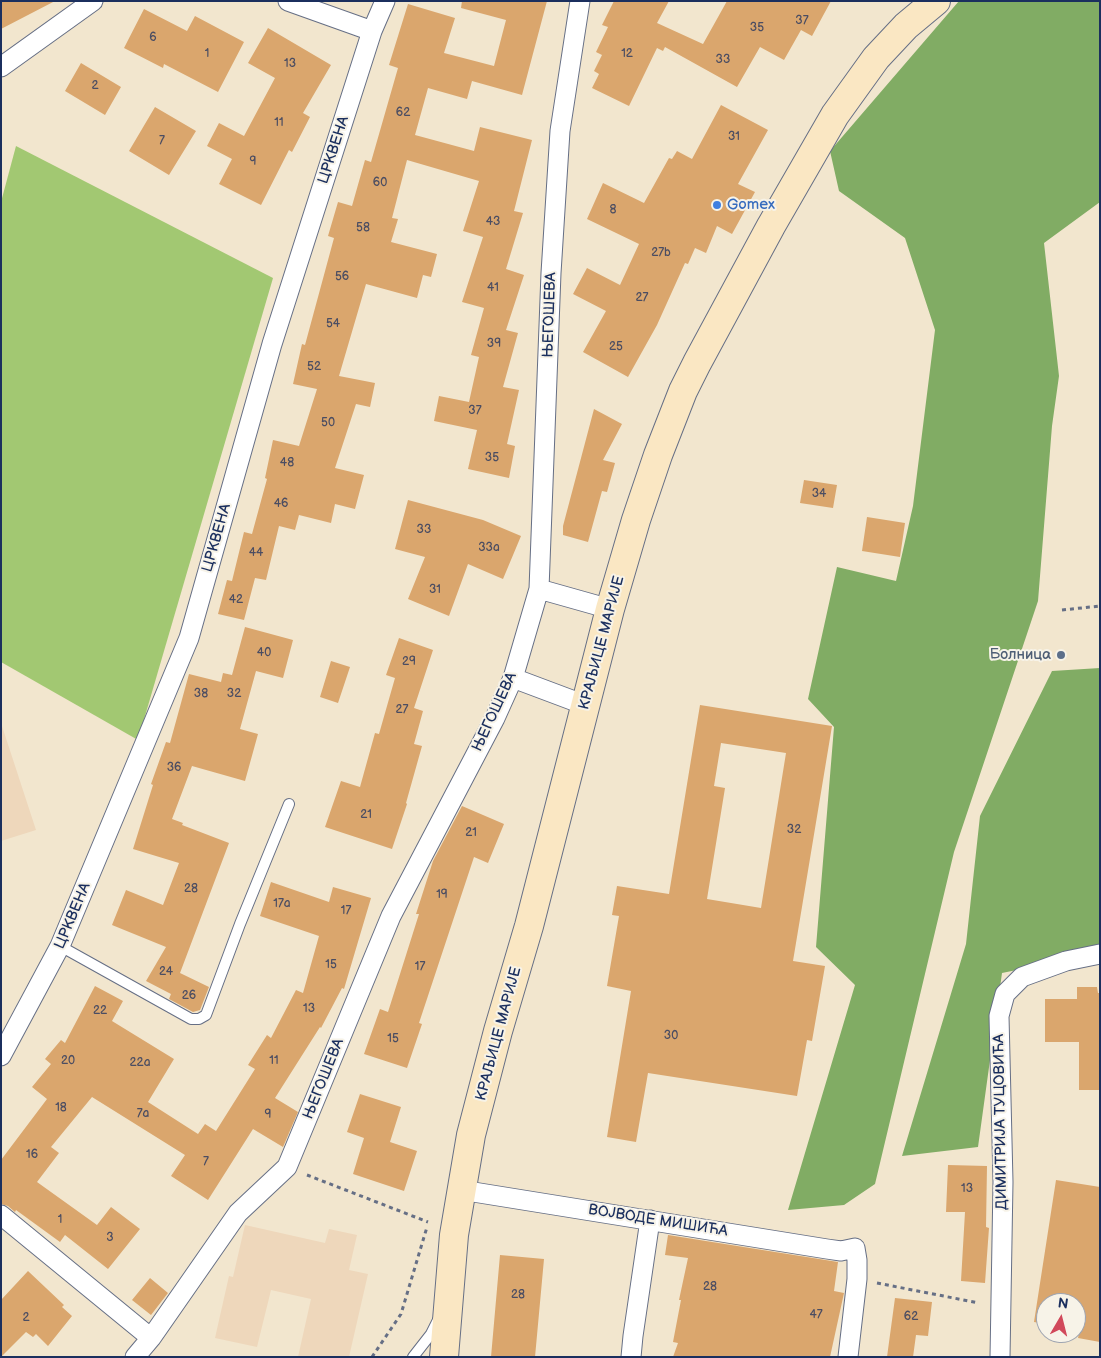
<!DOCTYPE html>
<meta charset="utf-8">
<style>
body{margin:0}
#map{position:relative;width:1101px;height:1358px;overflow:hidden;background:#f2e6ce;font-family:"Balsamiq Sans",sans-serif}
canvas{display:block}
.frame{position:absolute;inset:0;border:2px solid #1b2f5e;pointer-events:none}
.north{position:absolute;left:1036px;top:1293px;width:50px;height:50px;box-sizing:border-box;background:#f7f3e8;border:1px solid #9fa5b1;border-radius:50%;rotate:8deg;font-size:14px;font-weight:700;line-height:20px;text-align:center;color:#1b2f5e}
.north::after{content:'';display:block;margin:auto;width:18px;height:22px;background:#d1495b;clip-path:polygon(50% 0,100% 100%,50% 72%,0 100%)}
</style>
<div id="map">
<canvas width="1101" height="1358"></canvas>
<div class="frame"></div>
<div class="north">N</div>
</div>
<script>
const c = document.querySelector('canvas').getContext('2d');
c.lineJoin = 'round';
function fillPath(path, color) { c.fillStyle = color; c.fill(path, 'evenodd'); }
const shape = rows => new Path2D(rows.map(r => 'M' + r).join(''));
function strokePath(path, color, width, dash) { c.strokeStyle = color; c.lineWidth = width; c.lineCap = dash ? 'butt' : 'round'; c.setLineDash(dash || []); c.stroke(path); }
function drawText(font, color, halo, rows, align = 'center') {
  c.font = font + ' "Balsamiq Sans",sans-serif'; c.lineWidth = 4; c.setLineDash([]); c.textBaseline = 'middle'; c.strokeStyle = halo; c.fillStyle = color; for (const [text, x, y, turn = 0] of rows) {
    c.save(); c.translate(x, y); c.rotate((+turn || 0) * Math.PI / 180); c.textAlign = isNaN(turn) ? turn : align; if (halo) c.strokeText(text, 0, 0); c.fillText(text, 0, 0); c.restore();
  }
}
fillPath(shape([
 [1,723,36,830,1,841],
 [245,1225,325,1243,329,1229,357,1235,349,1270,368,1274,349,1357,298,1357,311,1299,271,1290,257,1347,215,1338,229,1276,233,1277]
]), '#eed7bb');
fillPath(shape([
 [16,146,273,278,138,740,1,662,1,202]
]), '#a2c872');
fillPath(shape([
 [959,1,1100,1,1100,202,1044,243,1059,376,1052,426,1038,601,954,852,875,1184,844,1205,788,1210,855,985,816,947,834,727,808,699,837,567,896,581,913,506,935,330,905,238,839,191,830,151],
 [1100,668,1100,953,1002,973,978,1147,902,1156,966,944,980,816,1052,671]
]), '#81ac64');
fillPath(shape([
 [1,1,55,1,1,29],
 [462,1,547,1,522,95,472,81,467,99,428,88,415,135,474,151,480,127,532,140,514,211,523,213,506,269,524,275,506,330,518,333,503,387,519,390,507,444,515,446,509,478,468,469,477,430,434,421,439,396,469,402,479,357,471,355,484,308,462,302,483,237,463,231,479,181,407,160,392,218,398,219,391,242,437,254,431,277,423,275,417,298,366,284,339,376,375,383,370,407,356,404,335,468,364,475,355,509,335,504,331,523,299,515,295,530,279,526,266,580,255,578,244,620,218,614,227,580,232,581,244,532,252,534,267,479,265,478,273,440,299,446,317,389,293,384,302,344,305,345,334,238,328,236,338,202,352,206,365,160,371,162,398,68,389,65,408,4,455,18,444,53,494,66,506,20,461,8],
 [614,1,669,1,657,23,703,44,727,1,831,1,812,36,801,30,784,60,760,47,737,87,665,47,663,51,657,48,629,106,592,88,599,74,594,71,602,55,596,52,608,27,602,25],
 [144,9,187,31,195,16,244,42,218,92,164,64,163,68,124,48],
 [268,28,331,65,303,113,310,117,292,152,289,150,261,205,219,184,232,159,207,146,219,123,244,136,275,78,248,63],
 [81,63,121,87,105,115,65,91],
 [721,105,768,130,738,184,755,192,732,234,717,226,706,253,695,248,688,264,685,263,657,325,628,377,583,352,606,311,573,294,587,268,620,285,639,244,587,219,603,183,644,203,669,158,672,159,677,151,692,159],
 [155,107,196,131,169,175,129,151],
 [594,409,622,424,603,460,615,463,607,492,602,491,588,542,563,535,563,526],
 [804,480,837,485,833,508,800,503],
 [408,500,483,520,521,536,503,579,468,564,449,616,408,599,425,557,395,549],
 [867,517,905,523,900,557,862,551],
 [245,627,293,640,283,678,256,671,240,729,258,734,245,781,192,766,172,819,183,823,182,825,229,843,180,973,209,987,200,1010,193,1012,169,999,171,994,146,981,166,947,112,925,126,890,163,905,179,863,133,849,153,785,151,784,166,742,170,743,189,674,221,682,223,673,232,675],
 [399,638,433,650,414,708,423,711,414,744,422,746,406,803,407,804,392,849,325,827,341,781,360,787,375,733,379,734,395,678,386,675],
 [331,661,350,667,338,703,320,697],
 [700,705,832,726,793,961,825,966,812,1041,807,1040,797,1096,648,1073,636,1142,607,1137,631,991,607,986,619,916,612,915,617,886,669,894],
 [721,743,786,753,761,908,707,899,725,788,714,786],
 [462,806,504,824,488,863,474,857,419,1023,422,1024,407,1068,364,1054,380,1009,388,1012,419,914,416,914,433,861],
 [271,882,329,902,333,887,371,898,344,989,342,988,321,1028,320,1027,275,1098,298,1112,283,1147,253,1129,208,1200,171,1176,185,1155,92,1097,51,1147,59,1153,37,1182,97,1225,111,1207,140,1229,108,1269,65,1235,60,1242,16,1210,15,1212,8,1206,1,1204,1,1160,47,1099,32,1087,51,1064,45,1059,61,1040,65,1043,95,986,123,1001,112,1021,174,1059,148,1102,198,1134,205,1124,216,1131,255,1069,248,1065,267,1035,271,1038,296,990,303,993,319,936,260,916],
 [1077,987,1097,987,1098,993,1100,993,1100,1090,1079,1090,1079,1042,1045,1042,1045,999,1077,999],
 [360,1094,401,1107,390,1142,417,1151,404,1191,353,1174,364,1138,347,1132],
 [948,1165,987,1166,986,1227,989,1228,985,1283,961,1281,965,1212,946,1212],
 [1056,1180,1100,1187,1100,1342,1078,1338,1080,1329,1076,1328,1076,1303,1046,1303,1046,1324,1034,1322],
 [668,1235,838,1262,834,1291,844,1293,830,1357,673,1357,678,1343,673,1342,681,1300,679,1300,688,1258,665,1255],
 [500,1255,544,1259,535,1357,491,1357],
 [28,1271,64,1305,62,1307,72,1316,48,1346,36,1334,33,1337,26,1332,1,1357,1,1300],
 [150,1278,168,1293,151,1315,132,1300],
 [895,1298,932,1302,928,1336,916,1335,913,1357,887,1357]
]), '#daa66d');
const lane = shape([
 [60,946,191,1019,199,1019,206,1015,240,924,289,804],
 [413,1357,431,1334,438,1320]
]);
const street = shape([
 [288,1,372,31],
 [1,67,93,1],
 [539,589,610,609],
 [513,678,585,705],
 [1,1056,60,946,189,638,272,344,372,31,385,1],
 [461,1190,827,1249,841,1251,855,1248,857,1260,857,1279,848,1357],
 [1,1215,151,1338],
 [135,1357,151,1338,238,1213,287,1167,391,916,495,718,513,678,539,589,551,273,560,131,580,1],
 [631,1357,633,1336,650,1220],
 [1000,1357,1003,1182,999,1016,1005,994,1022,977,1066,961,1100,954]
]);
const secondary = shape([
 [444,1357,454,1235,471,1135,498,1031,529,926,610,609,636,520,658,455,683,391,697,363,771,226,835,115,876,58,906,26,936,1]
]);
strokePath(lane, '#666f85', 12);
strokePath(street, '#666f85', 21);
strokePath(secondary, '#666f85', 30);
strokePath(shape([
 [1062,610,1100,606],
 [307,1175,428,1222],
 [877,1283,979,1303],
 [372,1357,401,1314,427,1227]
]), '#666f85', 3, [4, 4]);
strokePath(lane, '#fff', 10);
strokePath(street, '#fff', 19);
strokePath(secondary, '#fae7c3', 28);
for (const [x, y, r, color] of [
 [717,205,5,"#3f7fe0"],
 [1061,655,5,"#5c6f8a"]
]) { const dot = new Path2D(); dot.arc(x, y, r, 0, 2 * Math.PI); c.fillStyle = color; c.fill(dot); strokePath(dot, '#f7f3e8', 2); }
drawText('12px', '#4b4d62', null, [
 ["37",802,21],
 ["35",757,28],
 ["6",153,38],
 ["1",207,54],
 ["12",627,54],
 ["33",723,60],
 ["13",290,64],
 ["2",95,86],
 ["62",403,113],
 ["11",279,123],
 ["31",734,137],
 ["7",162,141],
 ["9",253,162],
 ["60",380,183],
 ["8",613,210],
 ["43",493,222],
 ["58",363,228],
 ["27b",661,253],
 ["56",342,277],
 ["41",493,288],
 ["27",642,298],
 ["54",333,324],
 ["39",494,344],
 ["25",616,347],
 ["52",314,367],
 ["37",475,411],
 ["50",328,423],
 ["35",492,458],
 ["48",287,463],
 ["34",819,494],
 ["46",281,504],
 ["33",424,530],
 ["33a",489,548],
 ["44",256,553],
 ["31",435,590],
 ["42",236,600],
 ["40",264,653],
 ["29",409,662],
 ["38",201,694],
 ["32",234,694],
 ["27",402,710],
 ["36",174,768],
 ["21",366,815],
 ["32",794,830],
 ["21",471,833],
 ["28",191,889],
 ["19",442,895],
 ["17a",282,904],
 ["17",346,911],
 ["15",331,965],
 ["17",420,967],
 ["24",166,972],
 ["26",189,996],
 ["13",309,1009],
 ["22",100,1011],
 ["30",671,1036],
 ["15",393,1039],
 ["20",68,1061],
 ["11",274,1061],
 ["22a",140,1063],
 ["18",61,1108],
 ["7a",143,1114],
 ["9",268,1115],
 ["16",32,1155],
 ["7",206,1162],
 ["13",967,1189],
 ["1",60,1220],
 ["3",110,1238],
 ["28",710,1287],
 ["28",518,1295],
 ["47",816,1315],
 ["62",911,1317],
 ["2",26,1318]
]);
drawText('15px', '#1b2f5e', '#f7f3e8', [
 ["ЦРКВЕНА",334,150,-72],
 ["ЊЕГОШЕВА",550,315,-88],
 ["ЦРКВЕНА",217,538,-74],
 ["КРАЉИЦЕ МАРИЈЕ",602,643,-75],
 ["ЊЕГОШЕВА",495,712,-65],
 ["ЦРКВЕНА",73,916,-67],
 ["КРАЉИЦЕ МАРИЈЕ",499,1034,-75],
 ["ЊЕГОШЕВА",324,1079,-68],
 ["ДИМИТРИЈА ТУЦОВИЋА",1001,1122,-91],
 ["ВОЈВОДЕ МИШИЋА",658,1221,9]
]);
drawText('15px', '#366cbe', '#f7f3e8', [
 ["Gomex",727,205]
], 'left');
drawText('15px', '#4e5e75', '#f7f3e8', [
 ["Болница",1051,655]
], 'right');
</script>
